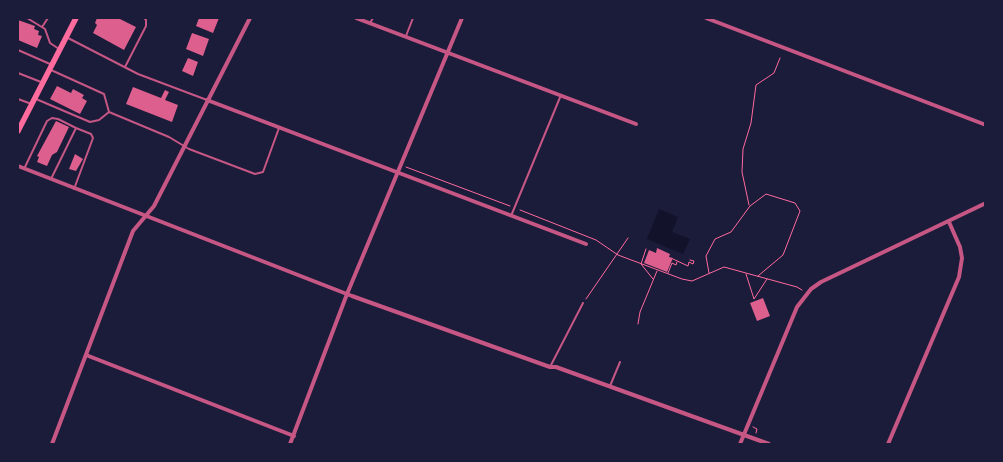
<!DOCTYPE html>
<style>
body{margin:0}
#map{position:relative;width:1003px;height:462px;overflow:hidden;background:#1b1b3a;font-family:"Space Grotesk",sans-serif}
canvas{display:block}
.frame{position:absolute;inset:0;border:19px solid #1b1b3a;pointer-events:none}
</style>
<div id="map">
<canvas width="1003" height="462"></canvas>
<div class="frame"></div>
</div>
<script>
const c = document.querySelector('canvas').getContext('2d');
c.lineJoin = 'round';
function fillPath(path, color) { c.fillStyle = color; c.fill(path, 'evenodd'); }
const shape = rows => new Path2D(rows.map(r => 'M' + r).join(''));
function strokePath(path, color, width, dash) { c.strokeStyle = color; c.lineWidth = width; c.lineCap = dash ? 'butt' : 'round'; c.setLineDash(dash || []); c.stroke(path); }
fillPath(shape([
 [659,209,678,217,672,232,690,239,683,254,647,239]
]), '#12122b');
fillPath(shape([
 [97,18,118,18,136,27,124,50,93,33,97,25,95,23],
 [199,18,219,18,213,33,196,26],
 [18,20,35,26,34,29,39,31,38,35,42,36,37,48,18,40],
 [192,33,209,39,203,56,186,49],
 [188,58,198,62,193,76,182,71],
 [57,86,71,93,73,89,84,95,82,98,87,101,80,114,50,99],
 [133,87,161,98,165,90,169,92,165,100,178,105,172,122,126,104],
 [56,121,69,127,57,152,52,155,47,166,37,162,39,157,37,156],
 [75,154,83,159,76,171,69,169],
 [657,248,670,254,669,257,673,258,667,272,644,263,649,250,656,253],
 [763,298,770,316,757,321,750,303]
]), '#dd5f8e');
strokePath(shape([
 [406,167,510,206],
 [749,205,742,172,743,149,751,123,756,85,774,73,780,58],
 [520,210,596,240,618,255,682,279,692,281,724,267,797,287,802,290],
 [646,249,641,264,653,279],
 [673,259,688,266,689,262,693,264,694,261,690,260],
 [668,273,672,263,676,265,677,262],
 [709,273,706,256,715,239,731,232,750,206,766,194,795,203,800,211,783,255,758,276],
 [746,274,754,299,767,279],
 [586,299,628,238],
 [638,324,640,312,657,271],
 [753,427,757,429,756,433]
]), '#ff6b9d', 1);
strokePath(shape([
 [27,18,45,29,50,43,59,49],
 [370,23,373,18],
 [42,27,48,18],
 [406,36,413,18],
 [68,38,138,74,207,100],
 [18,50,50,64],
 [125,67,146,26,146,20,144,18],
 [51,70,104,94,109,112,169,137,189,149,255,174,263,172,279,128],
 [18,73,41,82],
 [18,99,29,103],
 [36,99,90,122,99,120,109,112],
 [24,169,47,121,52,118,58,119,76,128,51,179],
 [74,189,93,138,91,134,76,128],
 [511,216,561,95],
 [550,367,583,303],
 [610,386,620,362]
]), '#c65784', 2);
strokePath(shape([
 [356,18,636,124],
 [706,18,986,125],
 [207,100,586,244],
 [18,166,352,296,550,367,556,367,769,444],
 [86,355,294,436],
 [52,444,133,231,154,206,250,18],
 [290,444,347,294,462,18],
 [740,444,797,307,811,289,821,282,986,203],
 [888,444,959,277,962,258,960,247,949,222]
]), '#c65784', 4);
strokePath(shape([
 [18,131,76,18]
]), '#ff6b9d', 5.5);
</script>
